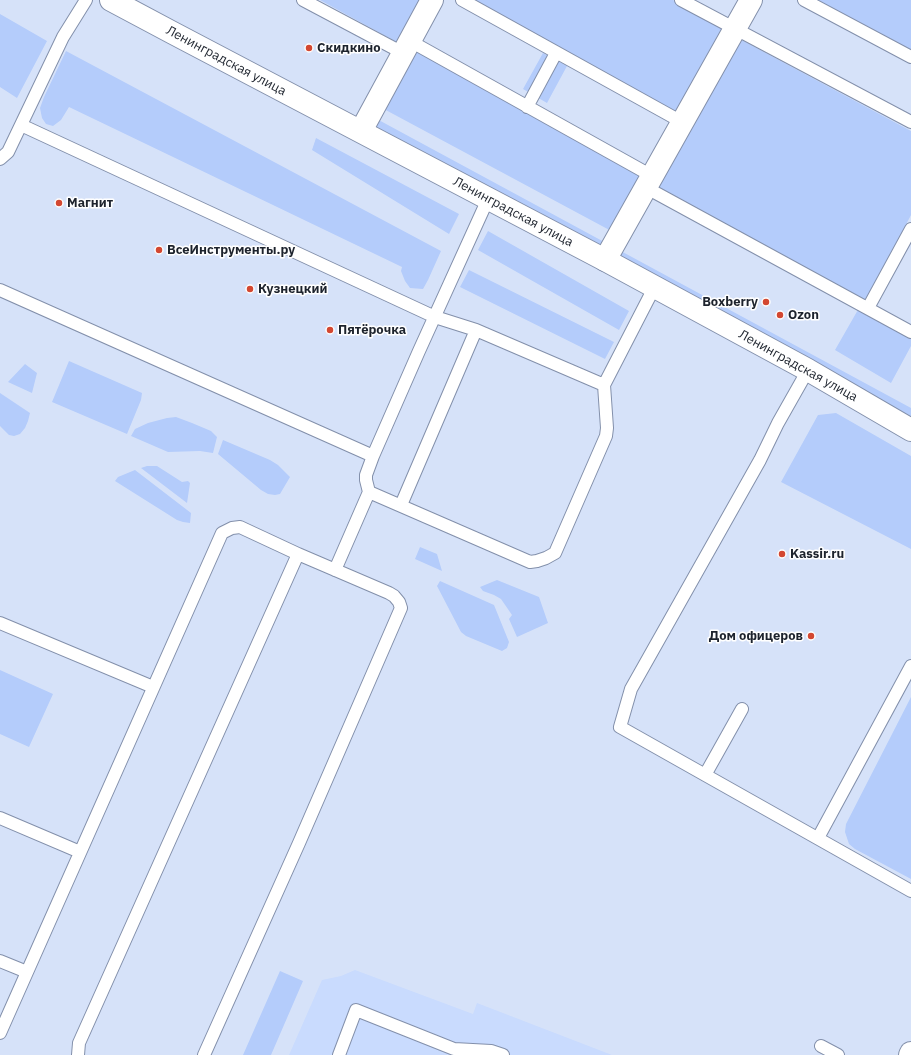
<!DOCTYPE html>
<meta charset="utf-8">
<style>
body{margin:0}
canvas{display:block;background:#d6e2f9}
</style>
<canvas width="911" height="1055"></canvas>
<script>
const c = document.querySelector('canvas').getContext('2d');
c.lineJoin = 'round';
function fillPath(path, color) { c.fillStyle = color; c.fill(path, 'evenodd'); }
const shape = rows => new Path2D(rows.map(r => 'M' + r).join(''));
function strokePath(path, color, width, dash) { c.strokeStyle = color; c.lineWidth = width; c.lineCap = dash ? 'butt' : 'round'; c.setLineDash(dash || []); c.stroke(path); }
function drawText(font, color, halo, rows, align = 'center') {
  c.font = font + ' "IBM Plex Sans",sans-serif'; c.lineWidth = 3; c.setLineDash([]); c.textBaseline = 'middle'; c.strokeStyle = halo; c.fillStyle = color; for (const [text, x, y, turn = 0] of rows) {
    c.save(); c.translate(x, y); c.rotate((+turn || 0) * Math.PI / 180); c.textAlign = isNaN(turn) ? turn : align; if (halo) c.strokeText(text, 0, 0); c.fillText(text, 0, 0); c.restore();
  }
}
fillPath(shape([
 [355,970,473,1014,477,1003,612,1055,289,1055,322,980,341,976]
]), '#c9dbfe');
fillPath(shape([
 [320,0,424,0,400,44],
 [470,0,673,0,730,31,680,117],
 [815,0,911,0,911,52],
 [0,14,47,41,17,98,0,87],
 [736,37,911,131,911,215,866,301,652,185],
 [411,48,646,179,615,233,382,108],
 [66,51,441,251,428,280,423,289,410,288,405,281,401,271,402,267,69,107,61,120,53,126,46,124,42,118,40,108,44,97],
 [543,53,567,66,547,103,523,89],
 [375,118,911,408,911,416,370,127],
 [316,138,459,214,449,234,312,150],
 [488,231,629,311,619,330,478,250],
 [469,270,614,342,605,359,460,287],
 [859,308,911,336,911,346,891,383,835,350],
 [69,361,142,393,141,400,127,434,52,402],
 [25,364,37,373,32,393,8,382],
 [0,393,30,413,28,421,25,428,20,434,14,436,9,435,0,426],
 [836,413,911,456,911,549,781,482,818,415],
 [176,417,192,423,211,431,217,437,213,453,200,451,168,452,131,436,135,429,148,423,167,418],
 [223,440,270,460,278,465,290,477,280,494,275,495,268,494,261,490,218,454],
 [147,466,157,466,182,482,188,481,190,483,187,503,141,468],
 [135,470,191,513,190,523,183,522,177,520,115,481,118,477],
 [420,547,437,554,442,571,415,559],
 [497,580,539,597,548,623,517,637,509,619,512,615,501,599,494,595,483,591,480,587],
 [440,581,494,605,509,642,507,648,502,651,466,636,461,632,437,586],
 [0,670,53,694,29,747,0,734],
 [911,697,911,879,855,849,849,844,845,832,846,824],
 [280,971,303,981,271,1055,243,1055]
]), '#b4ccfb');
const lane = shape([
 [303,0,403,53],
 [462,0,682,122],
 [681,0,911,122],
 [804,0,911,57],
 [410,41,652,176],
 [527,107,556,53],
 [21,125,435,317,476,330,604,385,607,428,606,436,555,553,546,558,537,561,530,562,369,492],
 [0,159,8,152,63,37,86,0],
 [645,187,911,332],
 [0,290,373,456],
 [868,308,911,229],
 [808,370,778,423,760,460,631,689,620,727,911,891],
 [604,385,655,286],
 [401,505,476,330],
 [335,570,369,492,366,480,366,475,373,456,419,351,488,199],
 [0,623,153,687],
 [705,775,742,709],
 [0,818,80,852],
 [818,838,911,666],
 [0,961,27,972],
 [0,1033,222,533,232,528,240,527,298,554],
 [821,1046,838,1055],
 [78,1055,79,1043,298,554,389,593,394,596,399,602,401,608,299,843,204,1055],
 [339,1055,356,1010,454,1049,491,1051,503,1055]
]);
const street = shape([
 [361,131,432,0],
 [605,260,751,0]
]);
const secondary = shape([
 [910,1055,911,1053]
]);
const primary = shape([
 [111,0,173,33,605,260,808,370,911,430]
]);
strokePath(lane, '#8390ab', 14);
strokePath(street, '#8390ab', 24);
strokePath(secondary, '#8390ab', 24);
strokePath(primary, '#8390ab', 24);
strokePath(lane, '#fff', 12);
strokePath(street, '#fff', 22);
strokePath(secondary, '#fff', 22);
strokePath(primary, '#fff', 22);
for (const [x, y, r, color] of [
 [309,48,4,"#d34731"],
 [59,203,4,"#d34731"],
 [159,250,4,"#d34731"],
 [250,289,4,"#d34731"],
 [766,302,4,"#d34731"],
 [780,315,4,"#d34731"],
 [330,330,4,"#d34731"],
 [782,554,4,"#d34731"],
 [811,636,4,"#d34731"]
]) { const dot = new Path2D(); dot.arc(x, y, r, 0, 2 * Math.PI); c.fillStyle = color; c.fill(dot); strokePath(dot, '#fff', 1.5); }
drawText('bold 13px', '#1d232d', '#fff', [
 ["Скидкино",317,48],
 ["Магнит",67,203],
 ["ВсеИнструменты.ру",167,250],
 ["Кузнецкий",258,289],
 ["Boxberry",758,302,"right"],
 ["Ozon",788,315],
 ["Пятёрочка",338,330],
 ["Kassir.ru",790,554],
 ["Дом офицеров",803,636,"right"]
], 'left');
drawText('13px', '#1d232d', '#fff', [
 ["Ленинградская улица",226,61,28],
 ["Ленинградская улица",513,212,28],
 ["Ленинградская улица",798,366,29]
]);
</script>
